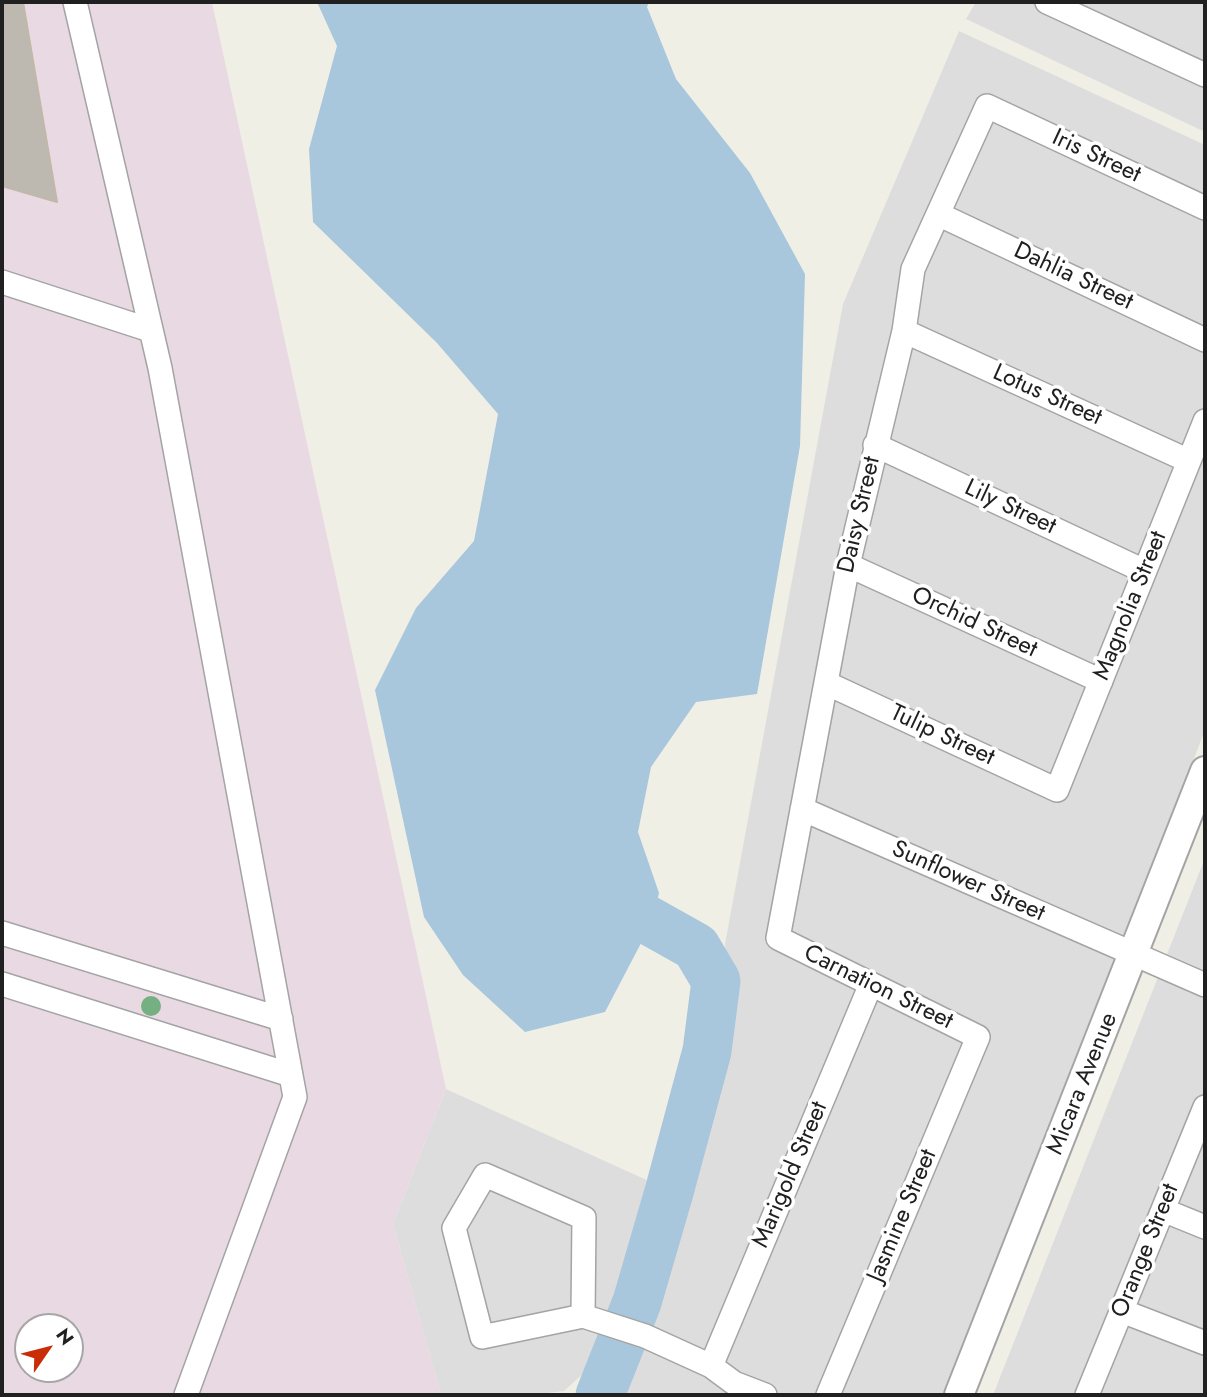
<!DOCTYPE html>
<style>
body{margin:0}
#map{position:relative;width:1207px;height:1397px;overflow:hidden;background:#f0efe6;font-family:Jost,sans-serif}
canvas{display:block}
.frame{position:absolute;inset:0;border:4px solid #202020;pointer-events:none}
.north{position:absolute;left:14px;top:1313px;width:70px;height:70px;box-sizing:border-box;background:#fff;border:2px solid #a6a6a6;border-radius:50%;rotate:55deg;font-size:19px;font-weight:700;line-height:28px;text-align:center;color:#202020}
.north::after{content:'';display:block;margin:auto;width:24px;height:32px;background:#c92d07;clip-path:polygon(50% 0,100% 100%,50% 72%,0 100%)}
</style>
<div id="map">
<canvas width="1207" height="1397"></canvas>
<div class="frame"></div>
<div class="north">N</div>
</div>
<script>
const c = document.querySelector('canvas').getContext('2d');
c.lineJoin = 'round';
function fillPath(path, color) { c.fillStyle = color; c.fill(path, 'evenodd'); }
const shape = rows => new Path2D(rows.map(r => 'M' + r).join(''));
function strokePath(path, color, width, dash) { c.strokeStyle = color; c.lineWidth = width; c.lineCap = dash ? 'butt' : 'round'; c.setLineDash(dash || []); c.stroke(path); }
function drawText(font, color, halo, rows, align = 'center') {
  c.font = font + ' Jost,sans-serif'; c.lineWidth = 7; c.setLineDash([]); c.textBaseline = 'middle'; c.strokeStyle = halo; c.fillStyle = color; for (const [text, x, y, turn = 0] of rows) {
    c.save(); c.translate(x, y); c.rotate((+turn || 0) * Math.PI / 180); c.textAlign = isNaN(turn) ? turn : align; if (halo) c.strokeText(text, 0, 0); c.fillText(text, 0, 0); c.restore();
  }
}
fillPath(shape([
 [976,2,1205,2,1205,132,966,19],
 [959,31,1205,145,1205,730,949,1395,624,1395,729,1047,725,944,843,304],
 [1205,858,1205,1395,993,1395],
 [446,1089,651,1182,596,1362,564,1391,531,1395,441,1395,393,1224]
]), '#dedddd');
fillPath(shape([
 [2,2,212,2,446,1089,393,1224,441,1395,2,1395],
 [28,1327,70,1327,70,1369,28,1369]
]), '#e9d9e3');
fillPath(shape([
 [317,2,649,2,647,7,676,79,750,173,805,274,800,446,757,694,696,702,651,767,638,832,659,893,651,924,605,1012,525,1032,463,975,424,917,375,690,416,608,474,541,498,414,437,343,313,222,309,149,337,46]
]), '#a8c6dc');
strokePath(shape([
 [600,1395,637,1302,669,1192,707,1051,716,981,696,947,630,910,601,882]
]), '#a8c6dc', 49);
const building = shape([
 [2,2,23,2,57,202,2,186,2,2]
]);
fillPath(building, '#bdb8b0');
strokePath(building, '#c1b8a9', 2);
const minor = shape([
 [75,2,160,368,295,1097,186,1395],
 [1047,2,1205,75],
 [940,215,1205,340],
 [2,282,150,330],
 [904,331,1189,461],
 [875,445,1144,571],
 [848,565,1101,681],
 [826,683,1057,790,1205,421],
 [802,809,1205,985],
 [2,933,281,1019],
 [2,984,291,1075],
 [1163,1210,1205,1227],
 [1122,1311,1205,1343],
 [583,1316,584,1218,485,1175,454,1228,482,1337,583,1316,645,1336,711,1366,734,1383,765,1395],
 [711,1366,871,984],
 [828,1395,978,1037,778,938,848,565,904,331,913,269,987,106,1205,208],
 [1087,1395,1205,1107]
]);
const tertiary = shape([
 [959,1395,1205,771]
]);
strokePath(minor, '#a4a4a4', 26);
strokePath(tertiary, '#a4a4a4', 32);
strokePath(minor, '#fff', 23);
strokePath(tertiary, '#fff', 28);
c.fillStyle = '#74b081';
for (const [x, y] of [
 [151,1006]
]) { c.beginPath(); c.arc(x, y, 10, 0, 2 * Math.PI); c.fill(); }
drawText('24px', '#202020', '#fff', [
 ["Iris Street",1096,157,25],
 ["Dahlia Street",1073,277,25],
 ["Lotus Street",1047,396,24],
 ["Lily Street",1010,508,25],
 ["Daisy Street",860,515,-77],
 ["Magnolia Street",1131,606,-68],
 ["Orchid Street",974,623,25],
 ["Tulip Street",942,736,25],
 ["Sunflower Street",968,882,24],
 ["Carnation Street",878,988,26],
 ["Micara Avenue",1083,1084,-68],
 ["Marigold Street",791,1175,-67],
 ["Jasmine Street",903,1216,-67],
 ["Orange Street",1146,1251,-68]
]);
</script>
